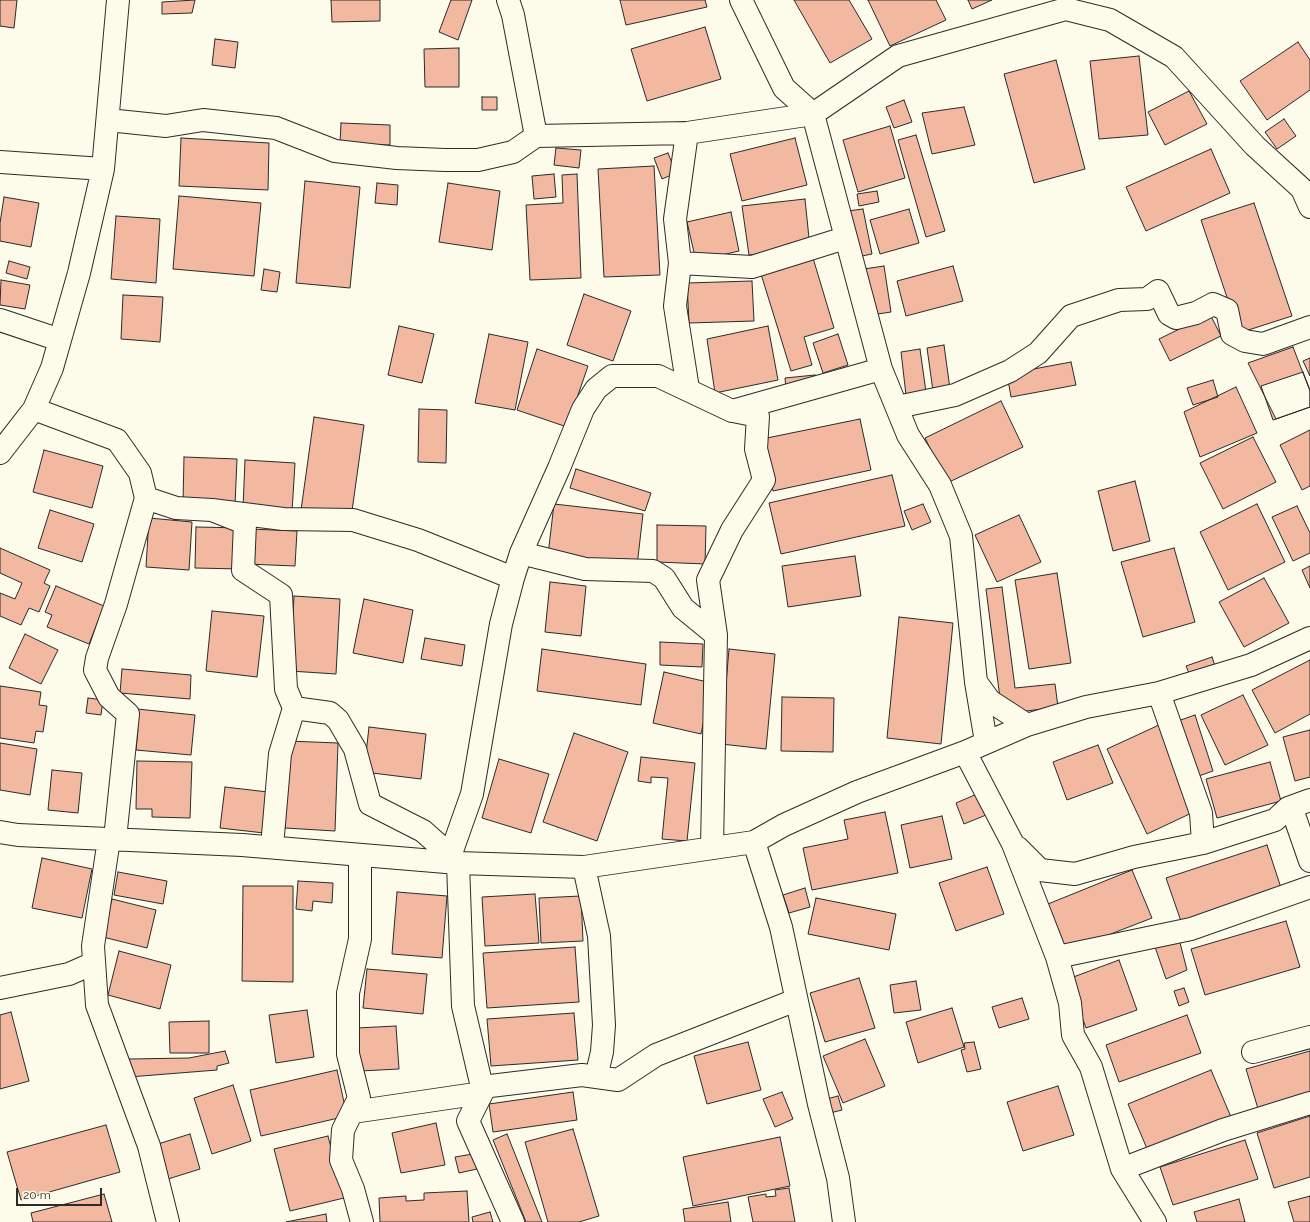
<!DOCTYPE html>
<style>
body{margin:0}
#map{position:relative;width:1310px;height:1222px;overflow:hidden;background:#fdfbea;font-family:Raleway,sans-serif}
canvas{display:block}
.scale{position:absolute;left:16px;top:1188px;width:86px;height:18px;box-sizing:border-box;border:2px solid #2b2b2b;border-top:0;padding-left:5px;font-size:12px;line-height:14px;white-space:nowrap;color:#2b2b2b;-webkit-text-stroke:3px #fdfbea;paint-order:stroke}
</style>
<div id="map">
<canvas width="1310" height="1222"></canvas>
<div class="scale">20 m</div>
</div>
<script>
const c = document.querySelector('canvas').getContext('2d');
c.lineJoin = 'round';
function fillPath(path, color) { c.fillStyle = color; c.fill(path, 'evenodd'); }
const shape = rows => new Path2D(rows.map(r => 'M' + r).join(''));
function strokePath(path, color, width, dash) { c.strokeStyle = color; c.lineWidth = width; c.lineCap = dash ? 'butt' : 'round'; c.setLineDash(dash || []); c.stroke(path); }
const building = shape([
 [0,0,17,0,14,28,0,26,0,0],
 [195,0,192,13,162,14,162,2,195,0],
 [331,0,380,0,380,21,332,22,331,0],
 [451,0,472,0,458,40,439,32,451,0],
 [620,0,705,0,707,7,626,25,620,0],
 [794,0,849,0,872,39,830,63,794,0],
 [868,0,936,0,946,20,890,46,868,0],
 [968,0,992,0,972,9,968,0],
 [705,27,721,79,647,101,631,49,705,27],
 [215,39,238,42,235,68,212,65,215,39],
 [1298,42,1310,60,1310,90,1267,120,1240,81,1298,42],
 [459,48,459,87,425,87,424,49,459,48],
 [1139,56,1148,135,1099,139,1090,61,1139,56],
 [1056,60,1085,169,1034,183,1004,74,1056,60],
 [1189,91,1207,124,1165,145,1148,112,1189,91],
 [482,97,497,97,497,110,482,110,482,97],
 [904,100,912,122,894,128,886,107,904,100],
 [964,107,975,145,932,154,922,113,964,107],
 [1284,119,1296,136,1277,149,1265,132,1284,119],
 [341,123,390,125,390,145,340,144,341,123],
 [890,126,905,178,858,192,843,140,890,126],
 [916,135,945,231,926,237,898,140,916,135],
 [181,138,269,143,268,190,179,186,181,138],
 [795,138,807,185,742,201,730,154,795,138],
 [556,148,581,150,579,168,554,165,556,148],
 [1211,149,1230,193,1146,231,1126,187,1211,149],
 [668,153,676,173,662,179,654,158,668,153],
 [654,166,660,275,604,277,598,169,654,166],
 [554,174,556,197,534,199,532,176,554,174],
 [577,174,581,278,530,280,526,205,563,203,562,175,577,174],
 [305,181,360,187,350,288,296,283,305,181],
 [377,183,398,185,397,205,375,203,377,183],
 [448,183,500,191,492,250,439,242,448,183],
 [877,191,879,202,859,206,857,194,877,191],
 [179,196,261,203,254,276,173,269,179,196],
 [4,197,39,203,31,247,0,241,0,223,4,197],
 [805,199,810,248,749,255,742,206,805,199],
 [1254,203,1292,316,1239,333,1201,220,1254,203],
 [863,209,872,254,857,257,848,211,863,209],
 [909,209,919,243,880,254,870,220,909,209],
 [731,212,739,251,696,261,687,222,731,212],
 [116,216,160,219,156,283,111,279,116,216],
 [813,258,834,328,804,337,812,365,791,371,761,274,813,258],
 [9,261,30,267,27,279,6,273,9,261],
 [884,266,891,312,871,315,864,269,884,266],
 [953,266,963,301,906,316,897,281,953,266],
 [264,269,280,272,277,292,261,290,264,269],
 [1,280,30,285,25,309,0,305,1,280],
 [752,281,754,321,689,323,687,283,752,281],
 [584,294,631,311,613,361,567,345,584,294],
 [123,295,163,297,160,342,121,339,123,295],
 [1210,314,1221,336,1170,361,1159,339,1210,314],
 [399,326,434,334,422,383,388,375,399,326],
 [768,326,778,380,715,393,707,339,768,326],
 [489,334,528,342,515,410,475,403,489,334],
 [838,334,848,365,823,373,813,343,838,334],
 [944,345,950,389,933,391,927,348,944,345],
 [1293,347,1310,391,1310,407,1276,419,1248,363,1293,347],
 [537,349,588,366,567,427,517,410,537,349],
 [920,349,926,392,906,395,901,352,920,349],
 [1310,358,1310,376,1303,361,1310,358],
 [1071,362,1076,385,1011,397,1007,374,1071,362],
 [1303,372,1310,390,1310,407,1273,420,1261,386,1303,372],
 [815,375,816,385,786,389,785,378,815,375],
 [1213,380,1218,397,1193,405,1187,388,1213,380],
 [1236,387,1257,433,1200,457,1184,412,1236,387],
 [1001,401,1023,447,947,483,925,438,1001,401],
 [419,409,447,410,446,463,418,462,419,409],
 [314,417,364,425,351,518,301,510,314,417],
 [860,419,871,470,773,491,762,439,860,419],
 [1310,430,1310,486,1302,490,1280,445,1310,430],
 [1253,437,1276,482,1223,509,1200,463,1253,437],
 [44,450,103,466,92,508,33,492,44,450],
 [184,457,237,459,235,505,183,503,184,457],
 [245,460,295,463,292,512,243,508,245,460],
 [576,469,651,493,645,511,570,488,576,469],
 [892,475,905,526,781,554,769,503,892,475],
 [1135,481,1150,541,1113,551,1098,491,1135,481],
 [554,504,643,514,637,566,548,555,554,504],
 [923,504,931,522,912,530,904,511,923,504],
 [1257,504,1285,562,1228,590,1200,532,1257,504],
 [1297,506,1310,533,1310,553,1293,561,1272,517,1297,506],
 [50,510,94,524,82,562,38,548,50,510],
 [1019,515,1041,562,997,582,975,535,1019,515],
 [149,518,192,522,189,570,146,567,149,518],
 [657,525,706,526,705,564,657,562,657,525],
 [196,527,242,528,241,569,195,568,196,527],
 [249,529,297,531,295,566,247,564,249,529],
 [0,548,50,570,44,583,50,586,39,612,29,608,21,625,0,616,0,593,15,599,22,583,0,573,0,548],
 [1174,548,1195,622,1143,637,1121,562,1174,548],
 [855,556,861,596,788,607,782,566,855,556],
 [1310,566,1310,588,1302,570,1310,566],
 [1057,573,1071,663,1029,669,1015,580,1057,573],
 [1264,578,1289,623,1244,647,1219,602,1264,578],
 [550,582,586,586,581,636,545,632,550,582],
 [56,586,104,606,89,644,47,627,52,615,45,612,56,586],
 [1002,587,1015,688,1055,684,1058,707,1002,714,986,589,1002,587],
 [294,596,340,599,336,674,290,671,294,596],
 [364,599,413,610,403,663,353,653,364,599],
 [212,611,264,616,257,677,206,671,212,611],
 [899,617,953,623,941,744,887,738,899,617],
 [25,634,58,650,41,684,9,668,25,634],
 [425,638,465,645,462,666,421,659,425,638],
 [660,642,703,644,702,667,660,665,660,642],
 [542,649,646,664,641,705,537,691,542,649],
 [729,649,775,654,766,749,721,744,729,649],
 [1212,657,1216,669,1191,678,1186,666,1212,657],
 [1310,660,1310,714,1275,733,1252,690,1310,660],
 [122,669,191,675,190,699,120,693,122,669],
 [664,672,712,683,701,734,653,723,664,672],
 [0,686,41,692,39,705,47,706,43,732,36,731,34,743,0,738,0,686],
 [1243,695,1268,745,1225,765,1201,715,1243,695],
 [782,697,834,698,833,752,781,751,782,697],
 [88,698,103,700,101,715,86,713,88,698],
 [137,709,195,715,191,755,136,750,138,729,135,729,137,709],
 [1195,715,1213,771,1193,778,1175,722,1195,715],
 [1159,725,1198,810,1147,834,1107,749,1159,725],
 [369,727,426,734,421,779,364,772,369,727],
 [1310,730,1310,777,1295,781,1283,737,1310,730],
 [574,733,628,752,597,841,543,822,574,733],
 [288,741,338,743,335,831,285,828,288,741],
 [0,743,37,749,30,795,0,790,0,743],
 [1098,745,1113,783,1067,800,1053,762,1098,745],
 [641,757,695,763,687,841,662,839,668,778,651,777,651,783,638,781,641,757],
 [499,759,549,774,531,833,482,818,499,759],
 [137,761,192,762,190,818,152,817,152,809,136,809,137,761],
 [1270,762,1281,801,1217,818,1206,779,1270,762],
 [52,770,82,773,78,813,48,810,52,770],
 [225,787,268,792,264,833,220,828,225,787],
 [977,794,986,815,964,824,956,803,977,794],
 [885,812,898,873,812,890,803,848,848,839,844,820,885,812],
 [942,816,952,859,910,868,901,825,942,816],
 [1267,845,1283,894,1183,927,1166,878,1267,845],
 [42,858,92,869,82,918,32,908,42,858],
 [987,867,1004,914,956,931,939,883,987,867],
 [1132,870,1152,918,1067,951,1048,904,1132,870],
 [118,872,167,881,163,904,114,895,118,872],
 [298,881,333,883,332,903,313,901,312,911,296,909,298,881],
 [243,886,293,886,293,982,242,981,243,886],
 [805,888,810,907,789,913,783,895,805,888],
 [397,892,447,896,442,958,392,954,397,892],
 [535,894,539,943,485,946,482,897,535,894],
 [581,896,583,941,541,943,539,898,581,896],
 [816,898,896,914,889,950,808,934,816,898],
 [112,899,156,910,147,948,103,937,112,899],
 [1286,921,1300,967,1205,995,1191,949,1286,921],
 [1178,935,1187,970,1166,979,1152,938,1178,935],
 [575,947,579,1002,487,1008,483,953,575,947],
 [119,951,171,965,160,1009,108,995,119,951],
 [1119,960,1137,1010,1086,1028,1068,979,1119,960],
 [367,969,427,974,423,1014,363,1008,367,969],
 [859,978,875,1028,825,1042,810,993,859,978],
 [916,981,921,1010,894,1013,890,985,916,981],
 [1184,988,1189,1002,1179,1006,1174,991,1184,988],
 [1022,998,1029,1019,999,1028,992,1007,1022,998],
 [952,1008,964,1047,918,1063,906,1022,952,1008],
 [307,1010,314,1057,276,1063,269,1015,307,1010],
 [11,1012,29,1081,0,1089,0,1015,11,1012],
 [574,1013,578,1060,491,1066,487,1019,574,1013],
 [1187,1015,1201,1053,1119,1082,1106,1045,1187,1015],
 [209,1021,209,1053,170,1053,169,1022,209,1021],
 [396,1026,399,1069,360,1071,357,1028,396,1026],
 [865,1039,885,1086,843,1103,823,1056,865,1039],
 [748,1042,761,1090,707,1104,694,1056,748,1042],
 [974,1042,981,1069,967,1072,961,1050,965,1049,964,1043,974,1042],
 [225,1051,229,1063,217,1066,217,1070,129,1077,129,1059,189,1058,225,1051],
 [1310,1051,1310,1098,1259,1112,1246,1069,1310,1051],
 [337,1070,347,1116,261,1136,250,1090,337,1070],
 [1211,1070,1231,1117,1148,1151,1128,1104,1211,1070],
 [233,1085,251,1141,212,1154,194,1098,233,1085],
 [1058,1086,1074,1135,1023,1151,1007,1102,1058,1086],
 [573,1092,577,1120,493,1132,489,1104,573,1092],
 [782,1092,793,1119,775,1127,763,1099,782,1092],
 [838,1096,842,1110,826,1114,823,1100,838,1096],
 [1310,1116,1310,1177,1274,1188,1257,1133,1310,1116],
 [436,1123,445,1165,401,1173,392,1133,436,1123],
 [106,1125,120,1172,21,1200,7,1152,106,1125],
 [573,1129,599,1216,579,1222,548,1222,525,1142,573,1129],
 [190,1134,200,1169,168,1179,158,1144,190,1134],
 [507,1134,542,1222,526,1222,493,1140,507,1134],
 [328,1136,344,1198,290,1211,274,1149,328,1136],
 [780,1137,790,1186,693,1206,683,1157,780,1137],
 [1245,1140,1258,1179,1173,1205,1160,1167,1245,1140],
 [473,1154,477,1169,459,1173,455,1157,473,1154],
 [789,1188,795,1222,753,1222,748,1197,766,1194,766,1197,776,1196,775,1190,789,1188],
 [467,1191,469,1222,380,1222,379,1198,406,1196,406,1201,424,1200,424,1193,467,1191],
 [104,1194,112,1222,33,1222,31,1213,104,1194],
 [1310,1196,1310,1222,1294,1222,1288,1202,1310,1196],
 [1239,1199,1245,1222,1197,1222,1194,1212,1239,1199],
 [728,1202,731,1222,685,1222,683,1209,728,1202],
 [490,1212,493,1222,473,1222,472,1217,490,1212],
 [326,1214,327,1222,286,1222,326,1214]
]);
fillPath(building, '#f2b8a0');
strokePath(building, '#2b2b2b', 1);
const minor = shape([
 [508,0,513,15,536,136],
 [741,0,784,88,813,114,881,369,908,435,940,485,961,536,976,682,986,742],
 [108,120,166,126,203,120,276,128,335,151,397,158,445,160,478,160,513,152,536,136,687,133,813,114,898,56,1066,9,1110,20,1174,57,1255,146,1302,189,1310,207],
 [687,133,675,219,680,263,675,306,688,389],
 [0,162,103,169],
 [680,263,752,267,845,238],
 [0,320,60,340],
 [897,407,955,395,1010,371,1038,353,1071,316,1119,300,1147,299,1158,291,1169,314,1176,318,1196,313,1213,304,1227,310,1232,334,1245,341,1263,344,1310,327],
 [34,409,117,440,140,473,146,498,116,604,97,658,95,670,109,697,128,714,115,839],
 [0,453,34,409,52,368,79,273,103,169,118,0],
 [146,498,176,508,212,510,283,519,353,520,418,540,513,578],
 [212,510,245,523,243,570,281,595,286,689,294,708,280,754,272,847],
 [521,553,585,569,653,571,664,578,683,608,716,635],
 [976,682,990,701,1027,725],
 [1159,693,1201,813,1203,843],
 [294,708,330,713,338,720,355,749,370,804,423,831,450,855],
 [965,752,1013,844,1057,957,1070,1003,1073,1035,1091,1067,1122,1169,1155,1222],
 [1288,808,1294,815,1310,861],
 [0,832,18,835,242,845,458,863,584,867,754,842,784,825,857,792,965,752,1027,725,1086,707,1159,693,1251,665,1310,638],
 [109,839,93,946,97,1005,149,1146,168,1222],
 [754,842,781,927,819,1104,838,1178,844,1222],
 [712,848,716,635,708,580,732,530,764,480,756,449,758,416,733,411],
 [1018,848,1040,870,1075,874,1134,857,1203,843,1275,820,1288,808,1310,800],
 [360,856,360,939,348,993,348,1054,359,1098,343,1130,341,1160,353,1189,362,1222],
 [448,862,472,794,501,624,513,578,521,553,559,468,583,409,596,389,612,376,658,376,732,411,881,369],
 [458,863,463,1006,482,1087,482,1093,468,1121,513,1222],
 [584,867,599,936,604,1025,602,1052,596,1077],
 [1057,957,1191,929,1310,887],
 [0,988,69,974,94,963],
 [1253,1052,1310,1037],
 [482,1087,582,1075,618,1080,656,1055,796,1000],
 [353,1112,482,1093],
 [1122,1169,1223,1130,1310,1103]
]);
strokePath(minor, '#2b2b2b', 24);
strokePath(minor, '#fdfbea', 22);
</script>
